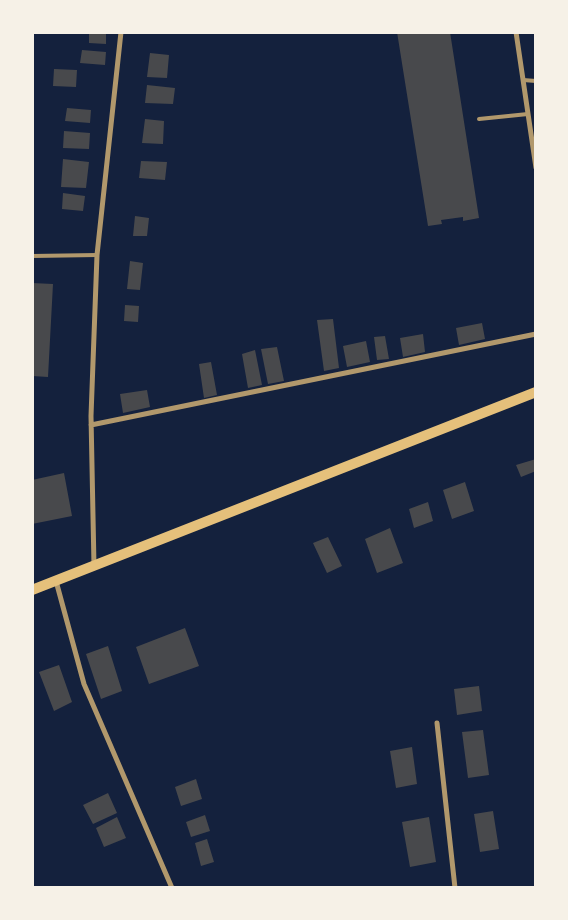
<!DOCTYPE html>
<style>
body{margin:0}
#map{position:relative;width:568px;height:920px;overflow:hidden;background:#14213d;font-family:"Fira Sans",sans-serif}
canvas{display:block}
.frame{position:absolute;inset:0;border:34px solid #f6f1e7;pointer-events:none}
</style>
<div id="map">
<canvas width="568" height="920"></canvas>
<div class="frame"></div>
</div>
<script>
const c = document.querySelector('canvas').getContext('2d');
c.lineJoin = 'round';
function fillPath(path, color) { c.fillStyle = color; c.fill(path, 'evenodd'); }
const shape = rows => new Path2D(rows.map(r => 'M' + r).join(''));
function strokePath(path, color, width, dash) { c.strokeStyle = color; c.lineWidth = width; c.lineCap = dash ? 'butt' : 'round'; c.setLineDash(dash || []); c.stroke(path); }
fillPath(shape([
 [89,32,106,32,106,44,89,43],
 [397,32,450,32,479,218,463,221,463,217,441,220,442,224,428,226],
 [82,50,106,52,105,65,80,63],
 [150,53,169,55,167,78,147,77],
 [54,69,77,70,76,87,53,86],
 [147,85,175,88,173,104,145,103],
 [67,108,91,110,90,123,65,121],
 [145,119,164,121,163,144,142,143],
 [64,131,90,133,89,149,63,148],
 [63,159,89,162,86,188,61,187],
 [141,161,167,162,165,180,139,178],
 [63,193,85,196,83,211,62,209],
 [135,216,149,218,147,236,133,236],
 [130,261,143,263,140,290,127,289],
 [32,283,53,284,48,377,32,376],
 [125,305,139,306,138,322,124,321],
 [333,319,339,368,324,371,317,320],
 [482,323,485,339,459,345,456,328],
 [423,334,425,352,403,357,400,338],
 [385,336,389,359,377,360,374,337],
 [366,341,370,362,347,367,343,346],
 [277,347,284,381,268,384,261,349],
 [255,350,262,385,248,388,242,354],
 [211,362,217,395,204,398,199,364],
 [147,390,150,407,123,413,120,394],
 [536,459,536,471,521,477,516,465],
 [64,473,72,516,32,524,32,480],
 [465,482,474,511,452,519,443,490],
 [428,502,433,521,414,528,409,509],
 [390,528,403,563,377,573,365,539],
 [328,537,342,566,327,573,313,543],
 [185,628,199,666,149,684,136,647],
 [108,646,122,691,101,699,86,654],
 [59,665,72,702,54,711,39,672],
 [479,686,482,711,457,715,454,689],
 [483,730,489,775,468,778,462,732],
 [412,747,417,784,396,788,390,751],
 [196,779,202,799,181,806,175,787],
 [108,793,117,813,93,824,83,805],
 [493,811,499,849,480,852,474,814],
 [205,815,210,831,191,837,186,822],
 [117,817,126,838,104,847,96,828],
 [429,817,436,862,410,867,402,822],
 [207,839,214,862,201,866,195,843]
]), '#48494c');
strokePath(shape([
 [523,80,536,81],
 [479,119,528,114],
 [32,256,97,255]
]), '#b1986c', 4);
strokePath(shape([
 [516,32,536,168],
 [91,425,536,334],
 [94,566,91,416,97,255,121,32],
 [56,581,84,684,172,888],
 [437,723,455,888]
]), '#b1986c', 5);
strokePath(shape([
 [32,590,536,392]
]), '#e5c07b', 10);
</script>
